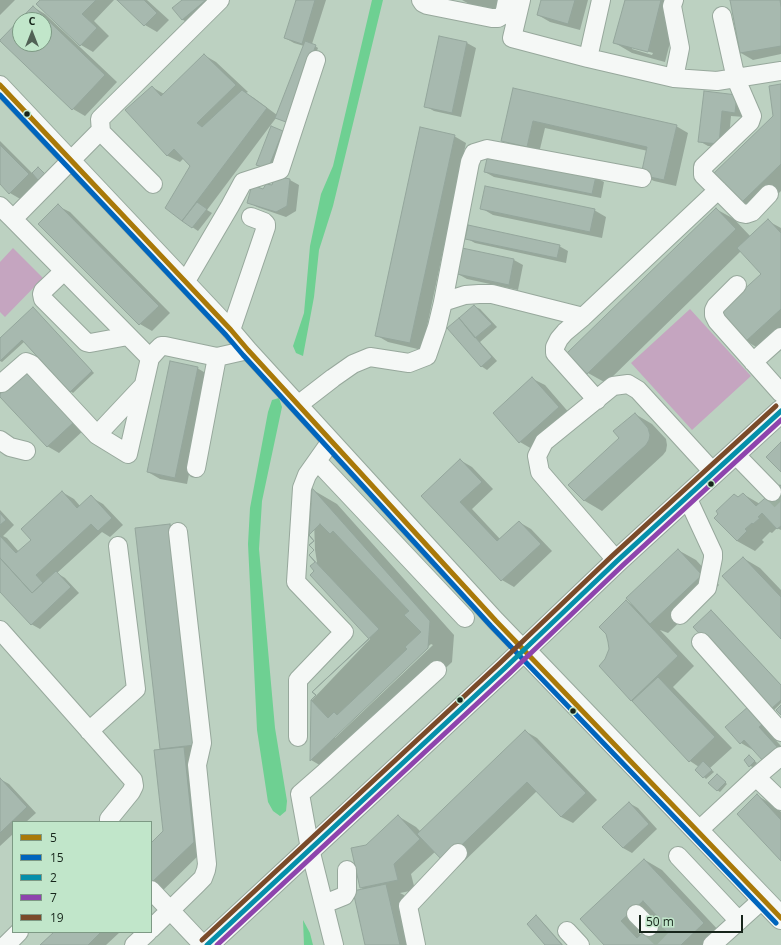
<!DOCTYPE html>
<meta charset="utf-8">
<style>
body{margin:0}
#map{position:relative;width:781px;height:945px;overflow:hidden;background:#bcd1c1;font-family:"Open Sans",sans-serif}
canvas{display:block}
.legend{position:absolute;left:12px;top:821px;width:140px;height:112px;box-sizing:border-box;background:#c1e6ca;border:1px solid #7d9984;margin:0;padding:5px 7px;list-style:none;font-size:12px;color:#17251b}
.legend li{display:flex;align-items:center;gap:8px;height:20px}
.legend b{width:20px;border:1px solid #7d9984}
.north{position:absolute;left:12px;top:12px;width:40px;height:40px;box-sizing:border-box;background:#c1e6ca;border:1px solid #7d9984;border-radius:50%;rotate:0deg;font-size:11px;font-weight:700;line-height:16px;text-align:center;color:#17251b}
.north::after{content:'';display:block;margin:auto;width:14px;height:18px;background:#516155;clip-path:polygon(50% 0,100% 100%,50% 72%,0 100%)}
.scale{position:absolute;left:639px;top:915px;width:104px;height:18px;box-sizing:border-box;border:2px solid #17251b;border-top:0;padding-left:5px;font-size:12px;line-height:14px;white-space:nowrap;color:#17251b;-webkit-text-stroke:3px #c1e6ca;paint-order:stroke}
</style>
<div id="map">
<canvas width="781" height="945"></canvas>
<ul class="legend">
<li><b style="height:5px;background:#a97909"></b>5</li>
<li><b style="height:5px;background:#0065bd"></b>15</li>
<li><b style="height:5px;background:#058faa"></b>2</li>
<li><b style="height:5px;background:#8e44ad"></b>7</li>
<li><b style="height:5px;background:#7a4b2a"></b>19</li>
</ul>
<div class="north">С</div>
<div class="scale">50 m</div>
</div>
<script>
const c = document.querySelector('canvas').getContext('2d');
c.lineJoin = 'round';
function fillPath(path, color) { c.fillStyle = color; c.fill(path, 'evenodd'); }
const shape = rows => new Path2D(rows.map(r => 'M' + r).join(''));
function strokePath(path, color, width, dash) { c.strokeStyle = color; c.lineWidth = width; c.lineCap = dash ? 'butt' : 'round'; c.setLineDash(dash || []); c.stroke(path); }
fillPath(shape([
 [13,248,43,278,5,317,0,312,0,262],
 [690,309,751,376,692,430,631,363]
]), '#c5a5c0');
fillPath(shape([
 [372,0,383,0,333,206,319,250,314,297,303,356,296,353,293,346,304,313,310,246,321,194,333,166],
 [279,398,282,407,262,501,259,549,275,728,287,801,286,811,280,816,273,811,268,802,257,730,248,544,250,508,268,412,272,400],
 [303,920,310,933,313,945,304,945]
]), '#6ed092');
fillPath(shape([
 [0,0,15,0,0,15],
 [41,0,114,0,94,21,109,36,93,52,81,45,38,4],
 [118,0,147,0,169,20,157,32,145,25],
 [183,0,216,0,192,25,183,20,173,8],
 [297,0,326,0,312,44,318,48,289,123,276,118,207,210,212,213,198,231,182,220,192,166,184,158,180,162,168,156,127,110,152,87,164,94,204,55,216,62,248,92,246,93,254,98,277,115,304,46,294,43,285,38],
 [462,0,520,0,517,18,482,11],
 [542,0,588,0,580,30,550,22,538,15],
 [626,0,681,0,665,62,632,53,615,43],
 [632,47,653,53,652,55,632,49],
 [731,0,781,0,781,54,753,60,741,53],
 [33,7,45,14,117,82,85,116,73,109,1,41,20,21,20,44,44,44,44,20,21,20],
 [440,37,467,43,476,48,461,117,434,111,425,106],
 [781,85,781,191,758,213,741,203,774,116],
 [513,89,676,126,688,133,676,186,654,181,642,175,648,151,545,128,539,153,514,147,502,140],
 [705,92,737,96,744,117,731,116,728,148,708,146,699,141],
 [282,132,288,135,274,172,257,165],
 [454,136,466,143,422,350,388,342,376,335],
 [0,141,33,174,38,168,46,176,22,200,10,193,0,183],
 [485,172,595,177,604,182,601,198,494,177],
 [290,180,299,185,296,211,286,217,257,207,248,202,264,190,272,186],
 [58,206,70,212,170,313,152,331,140,324],
 [481,208,594,210,606,217,602,238,493,215],
 [716,209,734,219,751,237,768,221,781,228,781,327,758,348,746,341,762,274,741,251,606,383,588,373,569,353],
 [466,238,559,246,568,251,566,263,475,243],
 [463,249,514,260,523,265,518,290,467,279,458,274],
 [474,306,480,309,497,327,480,342,497,361,487,370,481,366,449,328],
 [35,310,94,373,73,393,70,391,24,342,2,362,0,361,0,339],
 [197,368,209,375,187,484,160,479,148,472],
 [38,378,85,429,59,453,47,446,0,395],
 [533,379,545,385,571,415,532,449,520,442,494,413],
 [635,414,652,424,666,439,667,445,666,451,663,455,602,511,585,501,570,485,620,438],
 [460,460,472,467,493,489,472,509,500,539,519,522,531,529,552,551,514,587,502,580,422,496],
 [781,487,781,530,777,528,772,533,770,532,762,540,764,542,755,551,737,541,739,498,743,494,760,504],
 [313,490,337,504,454,635,452,662,335,774,311,760,312,700,370,639,316,571,317,562,315,550],
 [431,644,433,645,335,738,335,736],
 [62,492,74,499,80,506,91,497,103,504,123,525,110,537,102,532,57,573,65,578,79,593,40,629,31,624,0,591,0,510,14,525,3,536,7,538,19,552,32,540],
 [170,525,182,532,196,753,205,849,151,902,151,844,164,831,161,750,136,529],
 [678,550,696,560,719,585,668,633,660,630,694,666,673,687,732,748,710,768,714,772,706,779,704,777,699,767,690,761,632,700,606,660,626,601,633,605],
 [743,558,760,568,781,590,781,638],
 [711,611,714,613,781,685,781,703,774,710,771,708],
 [749,707,776,730,771,735,781,746,781,764,754,749,753,750,741,743],
 [525,731,537,738,597,800,573,823,561,817,537,791,457,868,445,861,436,851,411,874,415,890,400,893,404,895,415,945,366,945,365,890,361,888,366,846,398,816,416,827,421,832],
 [749,756,757,763,753,767,750,766],
 [720,777,727,784,720,792,717,790],
 [0,779,9,784,36,813,26,822,13,822,13,834,0,846],
 [758,796,775,806,781,812,781,860],
 [629,803,638,808,657,829,632,853,623,848],
 [645,860,662,870,721,933,709,945,606,945],
 [657,914,661,918,642,936,638,932],
 [536,916,539,918,563,945,547,945],
 [55,932,120,932,106,945,42,945]
]), '#0003');
const building = shape([
 [40,0,96,0,82,14,97,28,80,46,36,4,40,0],
 [117,0,144,0,157,13,144,26,117,0],
 [182,0,206,0,182,20,172,8,182,0],
 [296,0,315,0,302,44,284,38,296,0],
 [541,0,575,0,568,24,537,15,541,0],
 [625,0,661,0,648,52,613,43,625,0],
 [730,0,780,0,781,7,781,46,740,53,730,0],
 [33,6,105,75,72,110,0,41,0,40,33,6],
 [20,20,44,20,44,44,20,44,20,20],
 [439,36,467,42,452,113,424,107,439,36],
 [305,41,316,45,286,122,275,118,305,41],
 [204,54,236,85,197,123,202,127,242,90,267,108,182,221,165,208,190,166,174,149,167,156,125,110,152,86,161,96,204,54],
 [781,84,781,164,740,204,712,175,773,116,769,86,781,84],
 [513,88,677,125,664,180,641,175,647,147,533,121,527,147,501,141,513,88],
 [704,91,737,95,735,113,722,111,719,144,698,142,704,91],
 [271,126,283,131,268,169,256,165,271,126],
 [420,127,455,135,410,343,375,336,420,127],
 [0,145,29,174,9,194,0,184,0,145],
 [488,154,596,176,592,194,484,172,488,154],
 [38,167,45,174,38,180,32,173,38,167],
 [275,176,290,179,287,206,276,212,247,203,252,185,263,189,266,184,272,185,275,176],
 [485,186,595,209,590,232,480,209,485,186],
 [197,202,207,209,192,228,182,221,197,202],
 [58,204,159,306,139,325,38,224,58,204],
 [716,208,736,229,587,374,567,353,716,208],
 [768,219,781,233,781,309,745,342,718,313,761,274,737,248,768,219],
 [468,225,560,245,557,258,465,239,468,225],
 [462,248,514,259,509,285,457,274,462,248],
 [474,305,492,324,475,338,459,318,474,305],
 [33,307,92,371,70,392,22,340,0,361,0,338,33,307],
 [459,318,492,357,481,367,447,328,459,318],
 [170,361,198,367,175,478,147,472,170,361],
 [26,370,74,422,47,447,0,397,0,394,26,370],
 [532,377,559,407,519,443,493,413,532,377],
 [635,413,648,428,650,435,649,440,646,445,584,501,568,485,619,438,613,431,635,413],
 [781,442,781,472,766,457,781,442],
 [460,459,482,482,460,502,497,541,519,521,541,544,501,581,421,496,460,459],
 [780,485,781,486,781,526,777,529,762,513,758,517,760,518,753,524,752,523,745,529,747,531,737,541,714,518,718,514,716,511,734,494,738,497,743,493,756,506,780,485],
 [312,488,430,621,428,648,310,761,311,700,316,695,312,692,369,639,310,575,314,571,310,566,315,562,309,555,314,550,309,545,314,541,309,535,312,488],
 [62,491,77,508,91,495,112,518,98,531,91,524,36,575,43,583,32,593,0,558,0,536,16,553,31,540,21,529,62,491],
 [0,513,6,520,0,525,0,513],
 [170,524,195,745,160,749,135,528,170,524],
 [320,524,330,534,333,531,409,611,404,615,421,632,405,647,407,649,337,715,334,712,328,718,311,700,316,695,312,692,379,629,309,555,314,550,309,545,314,541,309,535,320,524],
 [678,549,702,575,650,624,626,598,678,549],
 [743,557,781,597,781,639,722,576,743,557],
 [0,558,32,593,56,571,71,587,31,625,0,592,0,558],
 [626,600,678,656,631,701,599,666,605,659,609,649,608,642,606,634,599,627,626,600],
 [711,610,781,685,781,700,771,709,693,627,711,610],
 [658,677,715,737,689,762,632,701,658,677],
 [781,705,781,715,776,710,781,705],
 [749,706,764,723,759,727,779,749,764,762,744,740,740,744,725,727,749,706],
 [525,730,586,793,561,817,527,782,444,862,417,834,525,730],
 [184,747,194,842,151,883,151,843,163,831,154,750,184,747],
 [749,755,755,761,749,767,744,760,749,755],
 [703,761,712,770,703,778,695,770,703,761],
 [717,774,726,782,717,791,708,783,717,774],
 [0,778,27,807,0,833,0,778],
 [757,794,781,820,781,861,737,814,757,794],
 [629,802,649,824,623,848,602,827,629,802],
 [398,815,420,839,394,864,398,880,360,888,351,848,366,845,398,815],
 [644,859,704,923,681,945,604,945,580,919,644,859],
 [643,901,659,918,637,938,621,921,643,901],
 [386,884,400,945,365,945,353,891,386,884],
 [536,915,562,945,545,945,527,924,536,915],
 [54,932,101,932,88,945,40,945,54,932]
]);
fillPath(building, '#a7b9af');
strokePath(building, '#94a69c', 1);
strokePath(shape([
 [772,492,781,501],
 [649,927,668,945]
]), '#9bafa0', 18, [18, 9]);
const minor = shape([
 [421,0,423,3,427,5,492,18,498,18,503,15,505,10,507,0],
 [521,0,512,38,588,58,674,78,717,81,781,71],
 [674,0,672,6,680,48,674,78],
 [722,16,736,79,752,116,750,122,703,167,703,175,741,213,746,214,752,212,769,194],
 [588,58,601,0],
 [0,85,231,330,248,350,496,621,524,650],
 [101,132,98,133,13,219,150,358],
 [153,184,101,132,100,119,220,0],
 [0,206,13,219],
 [64,271,43,291,42,294,43,299,86,342,90,343,128,336],
 [186,281,230,206,243,182,280,170,316,60],
 [737,285,716,306,714,310,714,315,717,321,781,393],
 [443,302,465,295,479,294,492,294,583,317,718,190],
 [583,317,565,332,559,339,555,347,555,353,597,400],
 [231,330,266,227,266,224,264,222,251,217],
 [753,362,781,337],
 [0,383,2,383,26,362,31,364,97,435,128,454,150,358,158,349,161,346,165,346,217,357,248,350],
 [298,405,333,378,353,364,370,357,409,363,427,356,437,327,443,302,470,162,474,153,487,149,642,178],
 [97,435,143,386],
 [0,440,10,447,26,451],
 [735,454,772,492],
 [317,461,465,618],
 [196,468,217,357],
 [617,561,540,472,537,456,544,442,613,386,628,384,638,390,714,473],
 [680,615,707,588,713,558,713,553,687,497],
 [0,630,133,780,134,786,131,792,109,819,109,822],
 [701,642,781,732],
 [89,731,136,689,118,546],
 [298,737,298,680,344,632,296,582,302,488,307,475,331,441],
 [756,777,781,801],
 [698,831,756,777,781,756],
 [678,856,739,921],
 [151,890,203,945],
 [324,904,344,896,347,891,347,870],
 [636,914,649,927],
 [151,929,197,884,203,878,206,870,207,864,197,765,202,743,178,532],
 [567,931,580,945],
 [6,945,19,932],
 [134,945,148,932],
 [334,945,310,849,300,794,324,773,437,670],
 [416,945,408,906,458,853],
 [712,945,763,899]
]);
const major = shape([
 [524,650,781,918],
 [207,945,505,668,617,561,781,411]
]);
strokePath(minor, '#97a89c', 20);
strokePath(major, '#97a89c', 24);
strokePath(minor, '#f5f8f6', 18);
strokePath(major, '#f5f8f6', 22);
strokePath(shape([
 [0,85,231,330,248,350,496,621,781,918]
]), '#a97909', 5);
strokePath(shape([
 [0,95,226,335,243,355,491,626,776,923]
]), '#0065bd', 5);
strokePath(shape([
 [207,945,505,668,617,561,781,411]
]), '#058faa', 5);
strokePath(shape([
 [217,945,510,673,622,566,781,420]
]), '#8e44ad', 5);
strokePath(shape([
 [202,940,500,663,612,556,776,406]
]), '#7a4b2a', 5);
for (const [x, y, r, color] of [
 [27,114,3.5,"#17251b"],
 [711,484,3.5,"#17251b"],
 [460,700,3.5,"#17251b"],
 [573,711,3.5,"#17251b"]
]) { const dot = new Path2D(); dot.arc(x, y, r, 0, 2 * Math.PI); c.fillStyle = color; c.fill(dot); strokePath(dot, '#c1e6ca', 1.5); }
</script>
